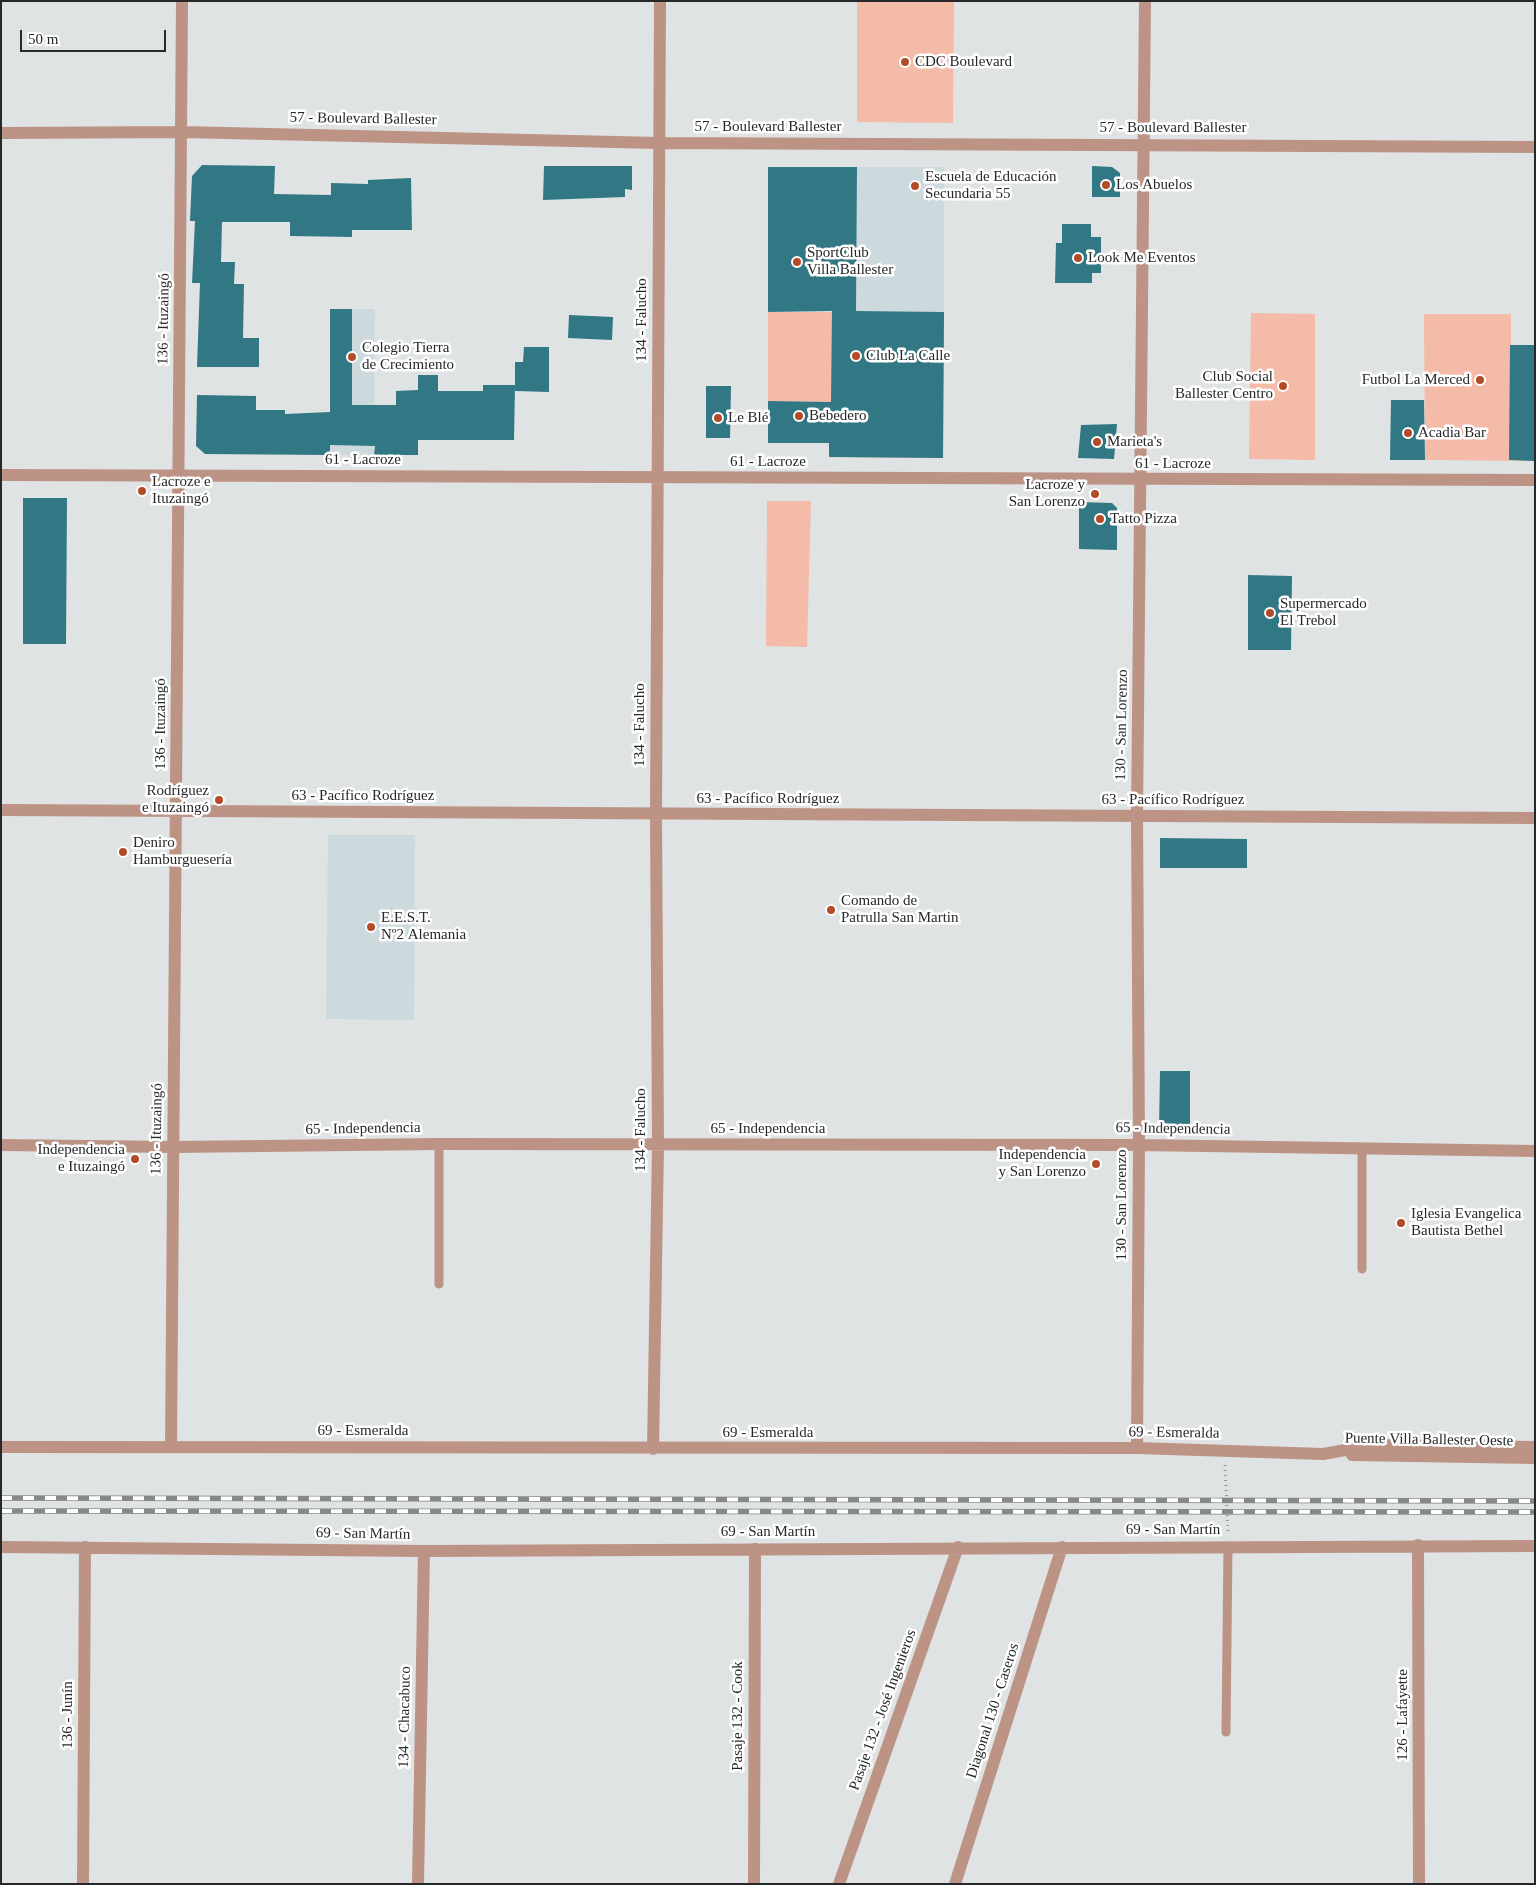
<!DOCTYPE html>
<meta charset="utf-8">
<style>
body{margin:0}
#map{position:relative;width:1536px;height:1885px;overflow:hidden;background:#dfe3e4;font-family:Georgia,serif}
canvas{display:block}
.frame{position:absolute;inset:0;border:2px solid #272829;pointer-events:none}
.scale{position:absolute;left:20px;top:30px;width:146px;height:22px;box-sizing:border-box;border:2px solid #272829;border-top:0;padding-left:6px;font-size:15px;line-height:18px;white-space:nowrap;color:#272829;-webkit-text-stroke:4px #fff;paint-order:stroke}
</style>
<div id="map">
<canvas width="1536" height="1885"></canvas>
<div class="frame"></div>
<div class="scale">50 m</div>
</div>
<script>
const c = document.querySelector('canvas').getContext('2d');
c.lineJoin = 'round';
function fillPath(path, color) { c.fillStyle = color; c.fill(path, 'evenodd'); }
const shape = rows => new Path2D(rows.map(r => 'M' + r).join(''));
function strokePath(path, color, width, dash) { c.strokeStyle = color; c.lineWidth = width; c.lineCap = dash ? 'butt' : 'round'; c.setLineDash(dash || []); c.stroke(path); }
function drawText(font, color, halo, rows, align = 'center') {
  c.font = font + ' Georgia,serif'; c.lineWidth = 5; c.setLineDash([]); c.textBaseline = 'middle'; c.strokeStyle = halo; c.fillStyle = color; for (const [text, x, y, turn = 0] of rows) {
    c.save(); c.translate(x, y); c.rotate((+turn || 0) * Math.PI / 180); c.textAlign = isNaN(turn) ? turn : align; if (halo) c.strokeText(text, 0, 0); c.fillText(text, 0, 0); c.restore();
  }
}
fillPath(shape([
 [857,167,944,167,944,312,856,311],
 [330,309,375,309,374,455,330,455],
 [328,835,415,835,414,1020,326,1019]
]), '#cddadd');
fillPath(shape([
 [857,1,954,1,953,123,857,122],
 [768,312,944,312,943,458,829,457,831,402,768,401],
 [1251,313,1315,314,1315,460,1249,459],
 [1424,314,1511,314,1511,345,1535,345,1535,461,1425,460],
 [767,501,811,501,807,647,766,646]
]), '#f4bba8');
fillPath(shape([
 [202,165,275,166,274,194,331,195,331,183,368,184,368,180,411,178,412,230,352,230,352,237,290,236,290,222,222,222,221,262,235,262,234,284,244,284,243,338,259,338,259,367,197,367,200,283,192,283,195,221,190,221,192,176],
 [544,166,632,166,632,190,625,189,625,197,543,200],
 [1092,166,1112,167,1120,173,1120,197,1092,197],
 [768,167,857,167,856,311,944,312,943,458,829,457,829,443,768,443,768,401,831,402,832,311,768,312],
 [1062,224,1091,224,1091,237,1101,237,1101,273,1092,273,1092,283,1055,283,1056,243,1062,243],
 [330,309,352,309,352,405,396,405,396,391,418,390,418,375,438,375,438,391,483,391,483,385,515,385,514,440,418,440,418,455,374,455,375,446,330,445,330,455,205,454,196,446,197,395,256,396,256,410,285,410,285,414,330,412],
 [569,315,613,317,612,340,568,338],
 [1510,345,1535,345,1535,461,1509,460],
 [524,347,549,347,549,392,515,391,515,362,523,362],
 [706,386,731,386,730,438,706,438],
 [1391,400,1424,400,1425,460,1390,460],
 [1117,424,1114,459,1078,458,1081,425],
 [23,498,67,498,66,644,23,644],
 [1079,502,1112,503,1117,508,1117,550,1079,549],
 [1248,575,1292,576,1291,650,1248,650],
 [1160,838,1247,839,1247,868,1160,868],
 [1160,1071,1190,1071,1190,1130,1159,1130]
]), '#317784');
strokePath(shape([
 [1225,1465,1228,1533]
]), '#939697', 3, [1, 4]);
strokePath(shape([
 [1362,1269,1362,1148],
 [439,1284,439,1144],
 [1226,1732,1228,1546]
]), '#bc9385', 9);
strokePath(shape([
 [1,133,182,132,659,143,1535,147],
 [1,475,1535,480],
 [1,810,1535,818],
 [1,1145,173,1147,439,1144,1139,1145,1535,1151],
 [1,1447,1137,1448,1323,1454,1373,1445,1535,1447],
 [171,1447,182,1],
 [1137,1448,1139,1145,1137,816,1145,1],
 [653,1449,658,1145,656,815,660,1],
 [1352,1455,1535,1458],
 [1418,1545,1419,1884],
 [1,1547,424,1551,1535,1546],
 [83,1884,85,1547],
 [418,1884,424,1551],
 [754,1884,755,1549],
 [839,1884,958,1547],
 [955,1884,1062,1547]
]), '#bc9385', 12);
const rail = shape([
 [1,1498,1535,1501],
 [1,1511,1535,1512]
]);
strokePath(rail, '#868889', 5.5);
strokePath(rail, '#fff', 4, [11]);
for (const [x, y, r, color] of [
 [905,62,5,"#b34b28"],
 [1106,185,5,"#b34b28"],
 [915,186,5,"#b34b28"],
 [1078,258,5,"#b34b28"],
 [797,262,5,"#b34b28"],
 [856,356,5,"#b34b28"],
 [352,357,5,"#b34b28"],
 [1480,380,5,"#b34b28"],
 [1283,386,5,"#b34b28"],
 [799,416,5,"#b34b28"],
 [718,418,5,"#b34b28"],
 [1408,433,5,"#b34b28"],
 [1097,442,5,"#b34b28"],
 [142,491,5,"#b34b28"],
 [1095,494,5,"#b34b28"],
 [1100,519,5,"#b34b28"],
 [1270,613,5,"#b34b28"],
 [219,800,5,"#b34b28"],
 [123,852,5,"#b34b28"],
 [831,910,5,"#b34b28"],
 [371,927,5,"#b34b28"],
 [135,1159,5,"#b34b28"],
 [1096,1164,5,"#b34b28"],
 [1401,1223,5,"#b34b28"]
]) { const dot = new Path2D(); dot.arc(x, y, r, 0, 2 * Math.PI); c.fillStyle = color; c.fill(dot); strokePath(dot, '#fff', 2); }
drawText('15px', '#272829', '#fff', [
 ["CDC Boulevard",915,62],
 ["Escuela de Educación",925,177],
 ["Secundaria 55",925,194],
 ["Los Abuelos",1116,185],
 ["SportClub",807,253],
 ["Villa Ballester",807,270],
 ["Look Me Eventos",1088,258],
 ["Colegio Tierra",362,348],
 ["de Crecimiento",362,365],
 ["Club La Calle",866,356],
 ["Club Social",1273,377,"right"],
 ["Ballester Centro",1273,394,"right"],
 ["Futbol La Merced",1470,380,"right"],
 ["Bebedero",809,416],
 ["Le Blé",728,418],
 ["Acadia Bar",1418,433],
 ["Marieta's",1107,442],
 ["Lacroze e",152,482],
 ["Ituzaingó",152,499],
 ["Lacroze y",1085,485,"right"],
 ["San Lorenzo",1085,502,"right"],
 ["Tatto Pizza",1110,519],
 ["Supermercado",1280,604],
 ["El Trebol",1280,621],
 ["Rodríguez",209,791,"right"],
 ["e Ituzaingó",209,808,"right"],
 ["Deniro",133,843],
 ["Hamburguesería",133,860],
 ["Comando de",841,901],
 ["Patrulla San Martin",841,918],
 ["E.E.S.T.",381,918],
 ["Nº2 Alemania",381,935],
 ["Independencia",125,1150,"right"],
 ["e Ituzaingó",125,1167,"right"],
 ["Independencia",1086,1155,"right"],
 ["y San Lorenzo",1086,1172,"right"],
 ["Iglesia Evangelica",1411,1214],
 ["Bautista Bethel",1411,1231]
], 'left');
drawText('15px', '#272829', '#fff', [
 ["57 - Boulevard Ballester",363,119,1],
 ["57 - Boulevard Ballester",768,127],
 ["57 - Boulevard Ballester",1173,128],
 ["136 - Ituzaingó",164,319,-89],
 ["134 - Falucho",642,320,-90],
 ["61 - Lacroze",363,460],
 ["61 - Lacroze",768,462],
 ["61 - Lacroze",1173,464],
 ["136 - Ituzaingó",161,724,-90],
 ["134 - Falucho",640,725,-90],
 ["130 - San Lorenzo",1122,725,-89],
 ["63 - Pacífico Rodríguez",363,796],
 ["63 - Pacífico Rodríguez",768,799],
 ["63 - Pacífico Rodríguez",1173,800],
 ["136 - Ituzaingó",157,1129,-89],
 ["65 - Independencia",363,1129,-1],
 ["65 - Independencia",768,1129],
 ["65 - Independencia",1173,1129,1],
 ["134 - Falucho",641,1130,-90],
 ["130 - San Lorenzo",1122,1205,-90],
 ["69 - Esmeralda",363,1431],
 ["69 - Esmeralda",768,1433],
 ["69 - Esmeralda",1174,1433,1],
 ["Puente Villa Ballester Oeste",1429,1440,1],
 ["69 - San Martín",1173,1530],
 ["69 - San Martín",768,1532],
 ["69 - San Martín",363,1534,1],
 ["Pasaje 132 - José Ingenieros",883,1710,-70],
 ["Diagonal 130 - Caseros",993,1711,-72],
 ["136 - Junín",68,1715,-90],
 ["126 - Lafayette",1403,1715,-90],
 ["Pasaje 132 - Cook",738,1716,-90],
 ["134 - Chacabuco",405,1717,-89]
]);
</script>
